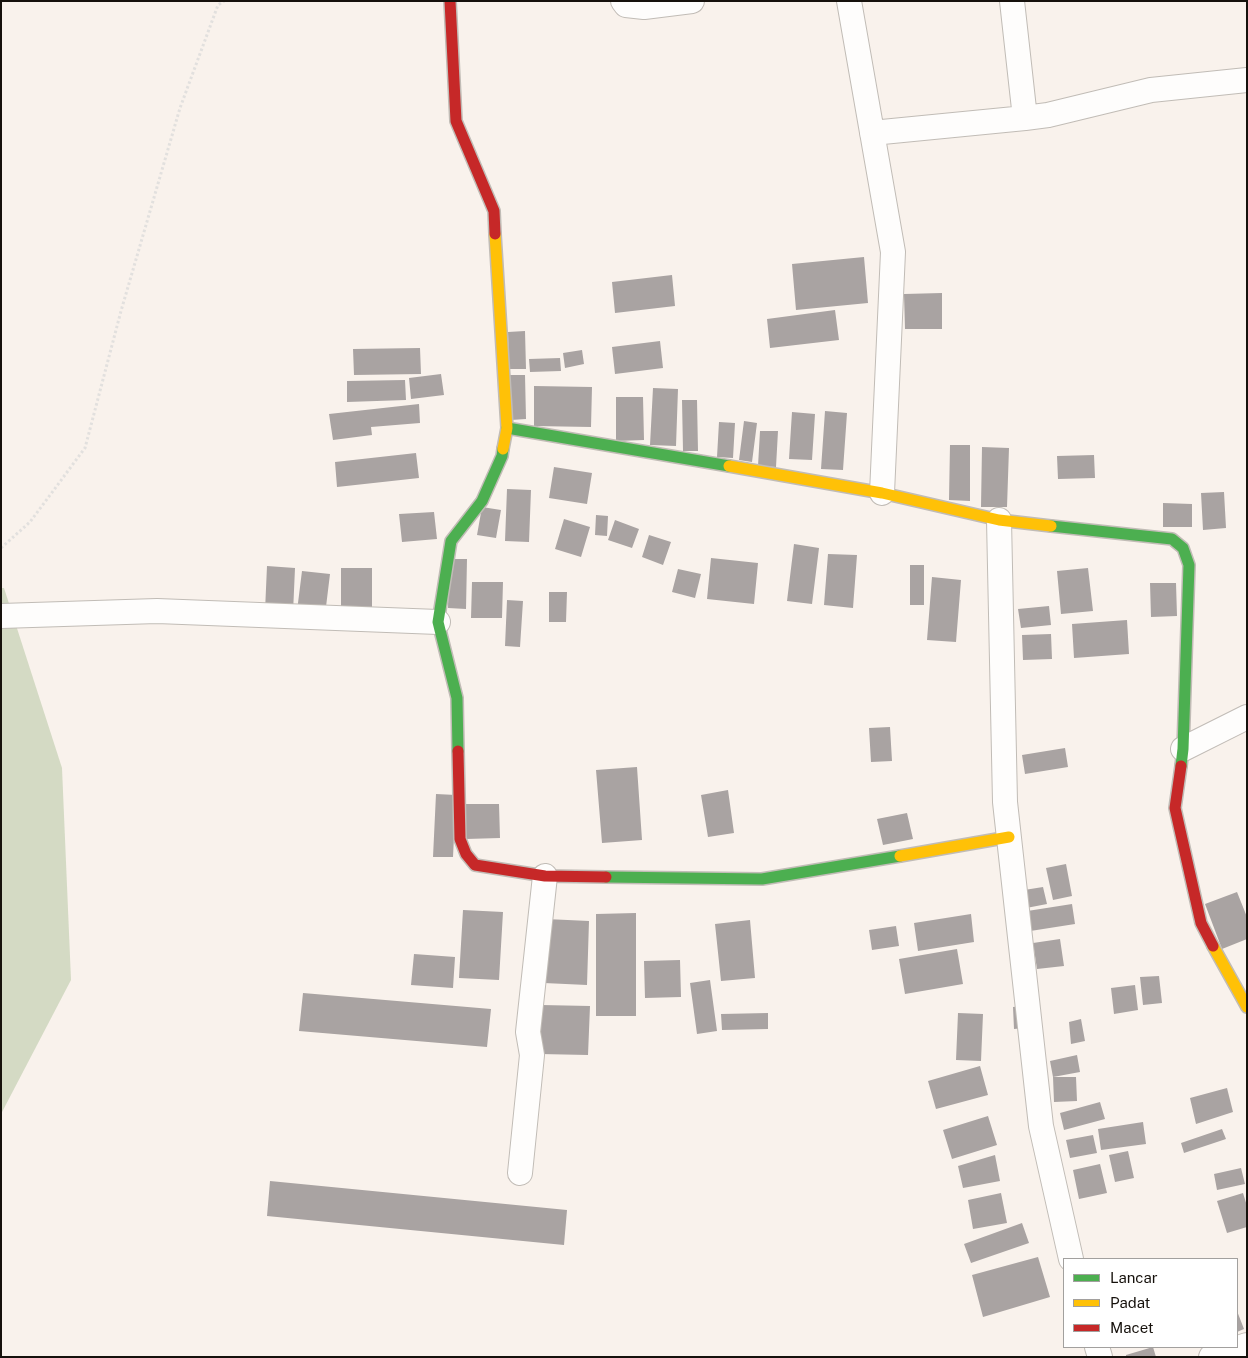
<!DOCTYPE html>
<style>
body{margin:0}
#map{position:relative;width:1248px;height:1358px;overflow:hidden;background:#f9f2ec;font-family:"Public Sans",sans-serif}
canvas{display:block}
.frame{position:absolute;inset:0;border:2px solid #16110c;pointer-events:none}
.legend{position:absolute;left:1063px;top:1258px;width:175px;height:90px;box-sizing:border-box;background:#fff;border:1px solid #a2a09e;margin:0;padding:6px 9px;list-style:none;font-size:15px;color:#16110c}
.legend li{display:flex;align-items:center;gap:10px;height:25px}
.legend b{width:25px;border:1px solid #a2a09e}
</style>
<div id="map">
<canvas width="1248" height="1358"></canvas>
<div class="frame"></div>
<ul class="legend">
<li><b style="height:6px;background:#4caf50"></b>Lancar</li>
<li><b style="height:6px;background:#ffc107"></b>Padat</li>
<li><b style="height:6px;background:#c62828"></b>Macet</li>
</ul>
</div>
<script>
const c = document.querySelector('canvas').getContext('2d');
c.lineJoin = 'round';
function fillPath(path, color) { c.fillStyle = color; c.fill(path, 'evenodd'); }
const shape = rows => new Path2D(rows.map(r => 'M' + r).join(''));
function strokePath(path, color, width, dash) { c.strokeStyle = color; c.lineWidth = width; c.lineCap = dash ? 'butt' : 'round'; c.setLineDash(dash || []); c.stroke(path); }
fillPath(shape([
 [1,588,4,588,62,768,71,980,1,1114]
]), '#d4dac4');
fillPath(shape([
 [864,257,868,303,796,310,792,264],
 [672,275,675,306,615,313,612,282],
 [942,293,942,329,905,329,904,294],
 [835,310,839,340,770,348,767,319],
 [525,331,526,369,509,369,508,332],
 [660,341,663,368,615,374,612,347],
 [420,348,421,374,354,375,353,349],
 [582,350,584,364,565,368,563,353],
 [560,358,561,371,530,372,529,359],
 [441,374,444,395,411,399,409,378],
 [509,375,525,375,526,419,511,420],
 [405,380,406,400,347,402,347,381],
 [534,386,592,387,591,427,534,426],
 [653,388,678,389,676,446,650,445],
 [616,397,643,397,644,440,616,441],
 [682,400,697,400,698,451,683,451],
 [419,404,420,423,371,427,372,435,333,440,329,414],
 [825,411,847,413,843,470,821,469],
 [792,412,815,414,812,460,789,459],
 [744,421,757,423,752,462,739,460],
 [719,422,735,423,733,458,717,457],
 [760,431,778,431,776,467,758,466],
 [950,445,970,445,970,501,949,500],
 [982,447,1009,448,1007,507,981,507],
 [416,453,419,478,337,487,335,462],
 [1094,455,1095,478,1058,479,1057,456],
 [554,467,592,473,587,504,549,498],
 [507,489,531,490,529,542,505,541],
 [1224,492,1226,528,1203,530,1201,493],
 [1163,503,1192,504,1192,527,1163,527],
 [482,507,501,510,496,538,477,535],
 [434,512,437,539,402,542,399,514],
 [596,515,608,516,607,536,595,535],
 [564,519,590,527,581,557,555,549],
 [615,520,639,529,632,548,608,540],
 [649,535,671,542,663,565,642,557],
 [794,544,819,548,812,604,787,601],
 [828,554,857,555,853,608,824,605],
 [711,558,758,563,754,604,707,599],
 [449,559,467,559,466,609,448,608],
 [910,565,924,565,924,605,910,605],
 [267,566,295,568,293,613,265,611],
 [341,568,372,568,372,613,341,613],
 [1088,568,1093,611,1061,614,1057,571],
 [678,569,701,574,695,598,672,592],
 [302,571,330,574,325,615,297,611],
 [932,577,961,580,956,642,927,640],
 [472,582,503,582,502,618,471,618],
 [1150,583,1176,583,1177,616,1151,617],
 [549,592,567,592,566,622,549,622],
 [507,600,523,601,520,647,505,646],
 [1049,606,1051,625,1021,628,1018,609],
 [1127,620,1129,654,1074,658,1072,624],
 [1051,634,1052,659,1023,660,1022,635],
 [890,727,892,761,871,762,869,728],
 [1065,748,1068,767,1025,774,1022,755],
 [637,767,642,840,602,843,596,770],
 [728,790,734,833,708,837,701,795],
 [436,794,456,795,453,857,433,857],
 [466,804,499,804,500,838,466,839],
 [907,813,913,839,883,845,877,819],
 [1066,864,1072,896,1053,900,1046,868],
 [1043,887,1047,904,1021,909,1018,891],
 [1237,892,1247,917,1247,939,1222,949,1205,904],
 [1072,904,1075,924,1024,932,1021,912],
 [463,910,503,912,499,980,459,978],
 [636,913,636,1016,596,1016,596,914],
 [971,914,974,942,918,951,914,923],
 [546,919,589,921,587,985,544,983],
 [750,920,755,978,721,981,715,924],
 [896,926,899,946,872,950,869,930],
 [1060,939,1064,966,1037,969,1033,943],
 [957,949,963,984,905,994,899,959],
 [414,954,455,957,453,988,411,985],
 [680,960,681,997,645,998,644,961],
 [1159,976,1162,1003,1143,1005,1140,977],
 [710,980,717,1031,697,1034,690,983],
 [1135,985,1138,1010,1114,1014,1111,988],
 [303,993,491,1009,487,1047,299,1031],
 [541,1005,590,1006,588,1055,540,1054],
 [1023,1006,1024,1028,1014,1029,1013,1007],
 [768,1013,768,1029,722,1030,721,1014],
 [958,1013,983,1014,981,1061,956,1060],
 [1081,1019,1085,1041,1071,1044,1069,1022],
 [1077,1055,1080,1072,1053,1077,1050,1061],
 [980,1066,988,1095,936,1109,928,1081],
 [1053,1077,1076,1077,1077,1101,1054,1102],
 [1227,1088,1233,1112,1196,1124,1190,1098],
 [1100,1102,1105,1119,1064,1130,1060,1113],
 [988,1116,997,1145,952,1159,943,1130],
 [1143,1122,1146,1144,1101,1150,1098,1129],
 [1222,1129,1226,1139,1184,1153,1181,1143],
 [1093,1135,1097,1153,1070,1158,1066,1140],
 [1128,1151,1134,1178,1115,1182,1109,1155],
 [995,1155,1000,1181,963,1188,958,1166],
 [1100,1164,1107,1193,1079,1199,1073,1170],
 [1241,1168,1245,1184,1217,1190,1214,1174],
 [270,1181,567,1210,564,1245,267,1216],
 [1001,1193,1007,1223,973,1229,968,1200],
 [1243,1193,1247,1206,1247,1227,1227,1233,1217,1201],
 [1022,1223,1029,1243,971,1263,964,1244],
 [1038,1257,1050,1297,983,1317,972,1275],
 [1237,1311,1244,1329,1237,1332],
 [1153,1347,1156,1357,1126,1357,1126,1355]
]), '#a9a3a2');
const street = shape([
 [623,1,626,5,644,7,692,1],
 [849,1,893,252,882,493],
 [1012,1,1025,118],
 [872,133,1025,118,1048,115,1151,90,1247,80],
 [999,520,1005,802,1041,1126,1071,1259],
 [1,616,157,611,438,622],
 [1183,749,1247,717],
 [520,1173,532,1055,528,1032,545,876],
 [1097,1347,1100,1357],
 [1211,1357,1247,1345]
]);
const fast = shape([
 [507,428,729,466],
 [1051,526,1172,539,1183,548,1189,565,1183,749,1181,766],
 [458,751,457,698,438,622,451,541,482,501,502,456,503,449],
 [606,877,762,879,900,856]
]);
const slow = shape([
 [495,234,507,428,503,449],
 [729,466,882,493,999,520,1051,526],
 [900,856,1009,837],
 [1213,946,1247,1007]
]);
const jam = shape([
 [450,1,456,121,494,211,495,234],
 [458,751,460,839,466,854,475,865,545,876,606,877],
 [1181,766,1175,808,1201,923,1213,946]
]);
strokePath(street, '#c1bcb6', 26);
strokePath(fast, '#c1bcb6', 14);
strokePath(slow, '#c1bcb6', 14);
strokePath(jam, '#c1bcb6', 14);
strokePath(shape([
 [1,548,30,522,85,448,121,311,180,108,218,5,224,1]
]), '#e2e0de', 3, [2.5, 2.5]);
strokePath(street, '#fefdfc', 24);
strokePath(fast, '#4caf50', 11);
strokePath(slow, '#ffc107', 11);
strokePath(jam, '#c62828', 11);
</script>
